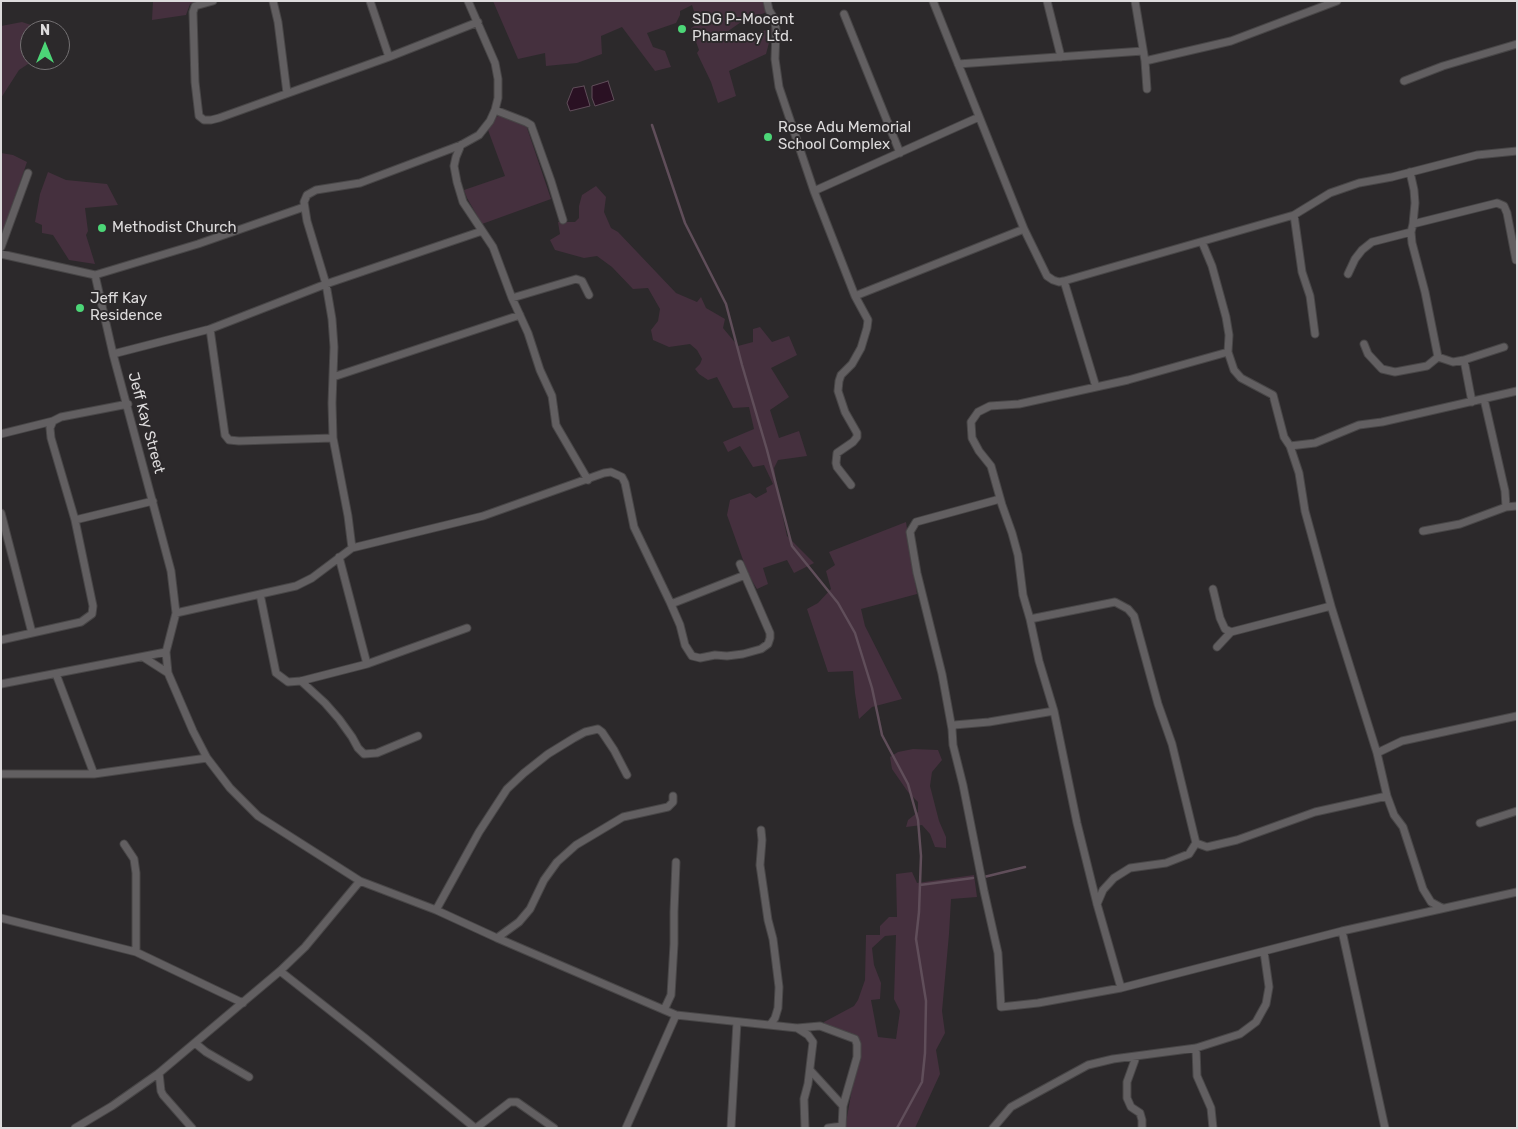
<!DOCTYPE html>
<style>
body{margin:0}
#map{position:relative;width:1518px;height:1129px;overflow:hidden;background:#2c292b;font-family:Rubik,sans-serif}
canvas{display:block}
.frame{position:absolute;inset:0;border:2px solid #dddbdc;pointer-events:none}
.north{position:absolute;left:20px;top:20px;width:50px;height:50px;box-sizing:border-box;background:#2c292b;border:1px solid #737072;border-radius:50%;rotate:0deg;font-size:14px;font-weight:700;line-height:20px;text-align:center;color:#dddbdc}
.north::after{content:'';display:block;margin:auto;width:18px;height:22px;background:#4cd677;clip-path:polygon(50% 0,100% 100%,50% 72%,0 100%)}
</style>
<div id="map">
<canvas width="1518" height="1129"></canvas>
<div class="frame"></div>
<div class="north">N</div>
</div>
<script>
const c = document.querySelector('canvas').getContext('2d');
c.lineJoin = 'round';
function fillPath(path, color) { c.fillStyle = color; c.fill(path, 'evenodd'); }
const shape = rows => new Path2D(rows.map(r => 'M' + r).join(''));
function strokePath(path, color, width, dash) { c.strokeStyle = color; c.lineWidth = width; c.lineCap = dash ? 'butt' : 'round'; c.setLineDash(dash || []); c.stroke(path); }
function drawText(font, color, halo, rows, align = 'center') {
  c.font = font + ' Rubik,sans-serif'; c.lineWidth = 4; c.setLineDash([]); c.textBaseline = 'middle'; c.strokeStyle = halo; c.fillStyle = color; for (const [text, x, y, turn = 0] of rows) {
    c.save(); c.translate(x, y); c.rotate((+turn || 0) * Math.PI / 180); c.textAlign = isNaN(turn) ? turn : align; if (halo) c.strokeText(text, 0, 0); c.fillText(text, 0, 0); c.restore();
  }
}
fillPath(shape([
 [153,1,199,1,190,4,186,15,152,20],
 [493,1,764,1,767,12,741,22,724,34,726,42,773,28,766,54,729,71,736,96,718,103,711,82,697,53,699,50,691,28,698,24,692,5,680,11,680,15,676,23,647,33,653,47,665,51,671,67,655,71,622,27,601,36,602,54,577,63,546,66,545,53,518,59],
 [22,22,43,29,43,30,30,30,30,60,34,60,19,70,1,98,1,26],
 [499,115,526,125,551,199,482,224,467,198,464,190,505,176,488,130,493,120],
 [1,153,13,155,27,162,1,238],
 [48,172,66,180,107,184,118,205,85,208,88,231,86,235,95,264,69,260,53,235,42,233,42,225,35,222,40,194],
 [596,186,606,197,604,212,611,228,618,232,676,293,697,302,701,297,706,308,725,319,723,328,738,346,753,342,753,329,760,327,772,342,789,336,797,355,771,368,789,397,770,410,779,438,799,431,807,456,778,460,774,468,780,504,787,536,814,563,794,573,787,560,763,568,768,584,757,589,748,574,727,515,730,500,750,493,756,498,767,492,766,488,773,484,764,465,753,467,740,446,728,452,723,442,754,429,749,407,733,408,717,377,708,380,699,374,695,369,700,364,702,359,697,350,690,344,669,347,653,340,651,330,658,321,660,309,648,288,633,289,612,267,597,256,584,258,555,250,550,240,560,234,558,222,575,222,579,218,579,206,582,195],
 [906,522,917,594,861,609,865,626,902,699,872,707,859,719,855,693,853,671,828,672,807,609,818,603,831,589,826,571,835,565,829,552],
 [913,749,938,750,942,760,932,772,930,786,939,821,946,837,946,848,935,847,930,834,922,825,906,827,908,820,918,812,918,802,908,792,892,769,890,757,898,752],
 [912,872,917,883,974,875,977,897,951,899,949,934,942,1011,945,1033,936,1050,940,1074,915,1128,845,1128,856,1067,859,1043,856,1035,824,1025,824,1022,854,1006,858,1000,865,980,866,935,880,935,880,926,889,917,897,917,896,874],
 [896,935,894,999,900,1011,896,1039,878,1037,871,1000,880,999,881,983,874,965,872,948,885,936]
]), '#45303e');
const water = shape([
 [608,81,614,100,595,106,592,98,592,86,608,81],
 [584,86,590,106,570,111,567,103,573,88,584,86]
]);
fillPath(water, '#2a1123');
strokePath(water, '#604e5a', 1);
strokePath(shape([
 [652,125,685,223,726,304,742,365,767,450,792,546,838,603,855,633,872,688,882,735,908,784,918,820,921,856,919,912,916,939,926,1001,925,1053,922,1082,897,1128],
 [984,877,1025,867],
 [920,885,973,878]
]), '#604e5a', 2.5);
const street = shape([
 [213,1,195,6,193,12,195,82,199,116,204,120,211,120,219,118,389,57,478,22],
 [273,1,278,22,287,93],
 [370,1,389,57],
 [767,1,769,10,775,20,776,30,775,59,779,87,814,191,855,296,868,320,867,328,861,348,852,364,841,375,839,381,838,391,845,412,857,433,857,437,853,442,837,453,836,463,837,467,851,485],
 [933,1,1024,229,1047,276,1053,280,1059,282,1064,281,1294,215,1330,193,1359,183,1392,177,1477,155,1517,151],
 [1047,1,1061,57],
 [1135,1,1145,61,1147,89],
 [844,14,900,153],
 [1145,61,1231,41,1337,1],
 [958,64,1143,51],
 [1404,81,1443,66,1517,44],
 [495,110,526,122,531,125,551,181,563,220],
 [461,145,456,157,454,166,457,182,463,202,493,247,512,298,528,333,540,370,552,396,556,425,588,480],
 [1410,172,1414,190,1415,203,1413,224,1411,232,1412,243,1425,292,1438,357,1453,362,1464,360,1504,347],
 [814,191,979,117],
 [1294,215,1302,272,1310,296,1315,334],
 [1413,224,1497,203,1504,206,1507,213,1516,260],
 [1202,242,1212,266,1226,317,1229,335,1228,352,1234,370,1241,378,1273,395,1284,437,1290,446,1299,473,1305,511,1331,606,1377,753,1387,796,1394,815,1403,827,1423,889,1431,902,1442,908],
 [1,247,28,173],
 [1,254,95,275,113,354,171,571,176,613,166,652,168,673],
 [1348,274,1355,259,1362,250,1372,242,1411,232],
 [95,275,198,244,304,207],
 [1064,281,1096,387],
 [855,296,1024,229],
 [512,298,576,279,582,281,589,295],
 [210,329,225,435,229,440,239,441,333,438],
 [1364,344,1368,354,1382,369,1395,372,1427,366,1438,357],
 [1228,352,1128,380,1019,404,990,406,978,412,971,422,972,438,979,451,991,466,1002,505,1012,533,1018,555,1023,595,1030,619,1039,661,1054,711,989,722,954,725,952,729,953,745,963,785,984,891,998,953,1001,1007,1038,1003,1121,988,1342,931,1517,892],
 [113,354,210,329,326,284,482,231],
 [1464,360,1472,402],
 [333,377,520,315],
 [1484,399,1505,491,1506,507],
 [128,404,61,417,53,421,50,428,51,438,75,520,153,501],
 [1,434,53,421],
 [1290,446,1315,443,1359,425,1382,422,1517,391],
 [1,513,32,633],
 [1423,531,1460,524,1506,507,1517,506],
 [352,548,483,516,604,473,611,472,622,477,625,483,634,527,670,602,680,625,685,645,692,656,700,658,715,655,727,656,743,654,761,649,768,644,770,638,770,633,740,564],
 [339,557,367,664],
 [1213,589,1220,618,1225,629,1231,632,1331,606],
 [260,594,276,673,288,682,301,681,367,664,467,628],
 [671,604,745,575],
 [176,613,296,586,312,578,352,548,348,516,333,438,332,403,334,347,332,319,326,284,307,221,304,202,307,195,316,190,360,183,461,145,479,135,490,121,495,110,498,98,498,79,495,63,468,1],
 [1030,619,1115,602,1128,609,1134,616,1158,704,1172,744,1196,843,1189,854,1166,863,1130,868,1114,878,1103,890,1097,904],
 [1,640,81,622,92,614,93,606,75,520],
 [1217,647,1231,632],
 [143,657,168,673,193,731,207,758,230,788,258,816,360,881,436,910,497,938,676,1015,797,1028,820,1026,855,1039,857,1044,857,1057,843,1106,842,1128],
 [301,681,325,703,339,719,352,737,358,748,364,754,377,753,418,736],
 [1,684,166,652],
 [1054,711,1077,823,1097,904,1121,988],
 [952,729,942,674,917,573,910,532,916,522,1000,499],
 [1377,753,1402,741,1517,716],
 [1,774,94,774,56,674],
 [94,774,207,758],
 [1480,823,1517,811],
 [761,830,762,840,760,865,768,920,773,939,779,987,778,1008,775,1018,770,1025],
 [1196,843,1207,847,1237,840,1315,812,1387,796],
 [124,844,134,859,136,873,136,952],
 [436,910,479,832,507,789,524,773,548,754,574,738,585,732,598,729,602,732,614,750,627,775],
 [1,918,136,952,243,1003],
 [1342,931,1385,1128],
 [497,938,519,922,530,909,544,880,557,862,576,845,623,817,668,807,673,802,673,796],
 [280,971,365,1038,475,1128],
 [664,1010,671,995,674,944,674,912,676,862],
 [797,1028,808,1035,813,1042,808,1084,804,1099,805,1128],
 [195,1043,206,1052,249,1077],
 [1196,1048,1197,1076,1211,1108,1213,1128],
 [1136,1057,1127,1082,1127,1098,1131,1107,1140,1113,1142,1120,1142,1128],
 [810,1070,843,1106],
 [159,1073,161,1091,163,1095,192,1128],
 [75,1128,112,1106,159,1073,280,971,305,947,360,881],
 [476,1128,510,1102,517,1102,554,1128],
 [626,1128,676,1015],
 [731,1128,737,1022],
 [828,1128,842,1126],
 [993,1128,1011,1107,1088,1065,1113,1059,1196,1048,1240,1034,1256,1022,1266,1004,1269,987,1264,952]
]);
strokePath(street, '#484647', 9);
strokePath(street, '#625f61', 7);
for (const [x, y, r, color] of [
 [682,29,5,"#4cd677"],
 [768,137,5,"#4cd677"],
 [102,228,5,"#4cd677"],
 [80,308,5,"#4cd677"]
]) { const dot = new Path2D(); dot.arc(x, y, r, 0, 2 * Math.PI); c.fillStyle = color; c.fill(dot); strokePath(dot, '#2c292b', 2); }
drawText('15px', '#dddbdc', '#2c292b', [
 ["SDG P-Mocent",692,20],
 ["Pharmacy Ltd.",692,37],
 ["Rose Adu Memorial",778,128],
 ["School Complex",778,145],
 ["Methodist Church",112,228],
 ["Jeff Kay",90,299],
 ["Residence",90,316]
], 'left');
drawText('15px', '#dddbdc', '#2c292b', [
 ["Jeff Kay Street",146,423,75]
]);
</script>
